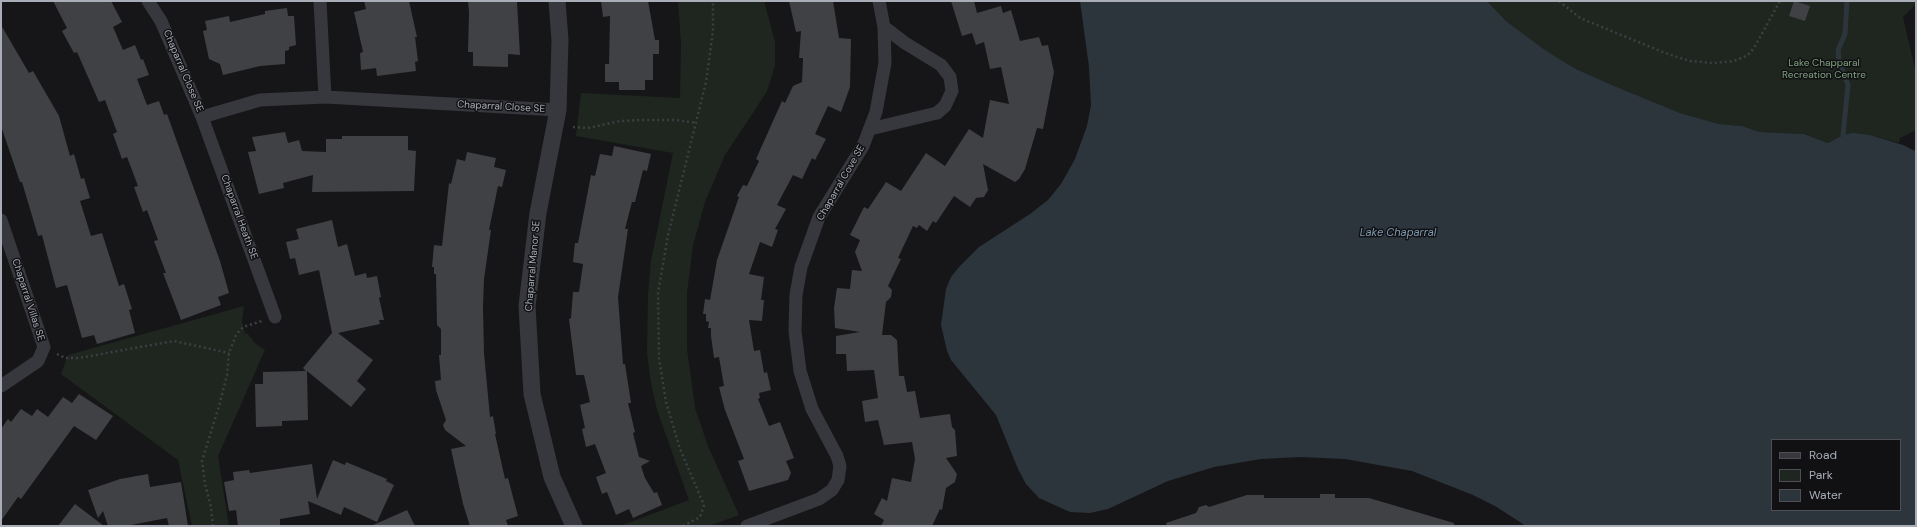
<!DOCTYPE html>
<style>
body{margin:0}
#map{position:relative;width:1917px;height:527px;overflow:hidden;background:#161618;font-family:"DM Sans",sans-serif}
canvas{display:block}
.frame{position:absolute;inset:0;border:2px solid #a8adb8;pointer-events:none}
.legend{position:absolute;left:1771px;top:439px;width:130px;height:72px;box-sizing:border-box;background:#111113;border:1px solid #4d4f55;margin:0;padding:5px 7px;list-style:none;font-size:12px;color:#a8adb8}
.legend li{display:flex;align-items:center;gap:8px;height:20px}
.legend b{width:20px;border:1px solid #4d4f55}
</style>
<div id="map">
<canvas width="1917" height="527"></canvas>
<div class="frame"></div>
<ul class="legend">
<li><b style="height:5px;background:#37383d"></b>Road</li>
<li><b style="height:11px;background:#1e261f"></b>Park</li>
<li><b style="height:11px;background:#2c353c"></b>Water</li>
</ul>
</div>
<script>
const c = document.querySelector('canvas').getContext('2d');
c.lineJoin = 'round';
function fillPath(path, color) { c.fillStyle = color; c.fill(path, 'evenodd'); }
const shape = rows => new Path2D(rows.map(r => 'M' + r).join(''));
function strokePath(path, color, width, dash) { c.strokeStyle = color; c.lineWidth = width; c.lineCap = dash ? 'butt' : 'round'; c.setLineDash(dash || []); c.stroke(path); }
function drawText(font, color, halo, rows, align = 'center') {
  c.font = font + ' "DM Sans",sans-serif'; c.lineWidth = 3; c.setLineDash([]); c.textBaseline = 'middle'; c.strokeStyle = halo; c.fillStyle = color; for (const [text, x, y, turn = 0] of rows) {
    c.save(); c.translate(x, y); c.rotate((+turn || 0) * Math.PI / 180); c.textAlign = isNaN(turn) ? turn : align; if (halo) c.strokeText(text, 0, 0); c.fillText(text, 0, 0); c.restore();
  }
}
fillPath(shape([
 [678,1,764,1,775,42,775,66,767,91,755,110,725,155,705,202,693,245,687,293,687,349,695,408,708,446,739,515,709,526,620,526,689,500,657,410,650,378,647,352,648,294,651,261,673,153,576,136,581,93,680,98,681,43],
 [1487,1,1916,1,1916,4,1903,17,1916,73,1916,130,1900,138,1899,143,1870,135,1843,135,1828,143,1804,134,1760,132,1742,126,1719,124,1680,113,1612,85,1576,69,1545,50,1506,21],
 [244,306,242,321,245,334,247,333,256,344,265,350,218,456,229,526,192,526,178,460,61,374,68,355]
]), '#1e261f');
fillPath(shape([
 [1080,1,1487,1,1506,21,1545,50,1576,69,1612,85,1680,113,1719,124,1742,126,1760,132,1804,134,1828,143,1843,135,1853,133,1870,135,1903,145,1915,151,1916,526,1526,526,1495,506,1473,495,1412,471,1345,459,1300,457,1261,459,1214,467,1168,481,1108,509,1090,513,1070,512,1039,498,1026,484,1018,469,996,415,951,360,947,351,941,325,946,289,951,277,959,267,979,247,1030,214,1048,200,1061,184,1075,159,1087,126,1091,105,1089,67],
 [1772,440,1900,440,1900,510,1772,510]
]), '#2c353c');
strokePath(shape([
 [1843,135,1848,85,1839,60,1838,50,1845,34,1847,1]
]), '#2c353c', 5);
fillPath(shape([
 [53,1,111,1,122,22,113,27,123,50,135,45,141,60,143,59,149,75,137,79,147,105,159,101,164,115,167,114,220,261,229,293,218,297,221,305,181,320,163,273,166,273,154,241,158,240,147,210,143,212,134,187,138,186,127,157,122,159,113,134,117,132,105,100,99,102,77,52,74,53,62,31,67,28],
 [364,1,409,1,417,37,415,37,418,61,415,62,416,71,377,76,376,68,361,70,360,53,363,52,354,12,366,9],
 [468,1,517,1,520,55,508,54,508,67,473,66,473,52,468,52,469,12],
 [601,1,648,1,655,40,659,40,659,54,653,54,653,80,645,80,645,90,619,90,619,82,605,82,605,64,609,64,610,16,603,17],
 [789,1,833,1,839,38,851,39,850,87,841,112,828,106,815,134,826,139,815,160,812,158,802,179,793,175,777,205,786,209,775,229,778,230,772,247,760,242,749,274,764,277,761,300,764,300,762,321,749,320,754,351,760,350,764,373,767,372,771,390,759,393,760,398,758,399,769,426,780,422,794,458,786,461,791,473,788,480,749,491,738,461,744,459,725,410,719,387,724,386,719,357,714,358,711,336,711,328,708,328,709,322,706,321,706,314,703,314,705,299,710,300,717,260,739,197,737,196,743,185,747,186,759,161,756,159,782,101,785,103,793,86,802,82,803,58,799,58,801,31,796,32],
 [951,1,974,1,977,13,1001,6,1003,13,1011,10,1020,41,1039,37,1042,46,1048,45,1054,72,1043,129,1037,128,1025,169,1019,179,1015,182,983,164,988,190,984,197,976,198,970,207,954,196,936,223,933,221,927,231,919,225,917,228,913,226,898,258,901,259,888,286,892,290,891,297,886,302,882,335,891,335,897,340,899,376,904,376,907,392,915,391,920,418,950,414,952,427,955,430,957,456,946,458,957,474,955,482,946,488,942,510,940,509,932,526,881,526,884,520,874,514,882,498,887,501,892,478,911,482,915,459,912,442,884,445,878,420,865,422,862,401,878,398,874,370,847,371,846,354,836,354,836,336,860,332,835,328,834,308,837,288,850,289,852,270,862,271,855,252,860,240,850,235,864,207,868,209,886,182,901,191,926,153,945,166,969,129,983,138,990,100,1009,104,1001,67,990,69,984,42,976,45,972,33,962,36],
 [1794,1,1810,6,1805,21,1789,16],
 [287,8,288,16,294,16,296,45,289,47,289,50,285,51,285,64,260,66,223,75,220,64,209,59,203,31,207,30,205,21,229,16,230,22,265,14,265,11],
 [1,25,29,73,33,71,59,116,70,156,74,154,81,179,84,178,90,198,80,201,91,236,102,233,119,286,124,284,132,309,129,310,135,333,97,344,94,335,82,338,67,285,56,288,42,235,38,236,22,182,20,182,1,126],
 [285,132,288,143,299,140,302,151,326,152,326,139,342,139,342,136,408,136,408,150,416,151,414,191,312,192,313,175,283,183,284,188,259,194,248,152,256,151,252,137],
 [614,146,651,154,647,171,643,170,635,202,632,202,625,229,628,229,618,297,623,364,625,364,631,403,628,403,635,432,633,433,639,457,650,461,641,466,645,478,654,493,657,492,662,505,633,518,629,509,616,515,607,492,602,494,596,477,606,473,595,444,586,447,582,429,585,428,580,405,590,402,584,375,576,375,569,319,571,318,573,292,579,292,583,264,573,262,575,243,578,243,591,175,595,176,600,154,612,156],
 [467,152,496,158,494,167,506,170,502,187,498,186,489,230,491,230,484,279,483,307,484,353,490,417,493,416,496,434,495,434,505,479,508,478,518,516,506,520,508,526,470,526,463,504,451,449,466,446,445,430,443,425,446,420,436,390,435,381,441,380,439,355,441,355,441,329,437,325,436,274,434,274,434,267,432,267,434,245,442,246,449,183,451,184,457,159,465,161],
 [332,220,338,247,347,244,355,276,366,273,367,278,377,276,381,297,379,298,384,320,379,320,380,324,338,333,373,360,357,381,366,389,351,407,307,371,308,420,282,421,282,426,256,427,255,384,263,384,263,372,306,371,303,368,332,333,319,270,299,275,295,258,290,259,286,242,299,239,296,229],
 [79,394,113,416,96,440,74,426,21,499,18,497,1,521,1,429,8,419,11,422,21,409,32,416,37,409,48,417,63,397,72,403],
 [333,460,345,465,346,462,387,479,386,481,394,485,377,522,344,507,341,515,308,501,310,514,280,519,280,525,271,526,238,526,236,510,229,511,224,482,234,480,233,472,249,470,250,473,312,464,317,499],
 [148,474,150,487,181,482,188,526,169,526,167,518,126,526,108,526,103,511,98,518,88,490,120,479],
 [1320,494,1335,494,1335,498,1369,498,1454,523,1454,526,1167,526,1166,523,1196,513,1199,507,1206,505,1209,507,1247,495,1264,495,1264,498,1320,498],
 [75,504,104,526,58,526],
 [407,510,415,526,371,526]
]), '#404145');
strokePath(shape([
 [1559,1,1580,18,1665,53,1690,61,1713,63,1734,61,1748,55,1754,48,1780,1],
 [573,127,588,128,620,121,642,120,676,120,697,123],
 [57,354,65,358,79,358,174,341,229,353],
 [213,526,211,507,205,484,202,461,219,406,227,375,229,353,236,335,243,327,262,321],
 [683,526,700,517,704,505,680,449,666,402,659,358,658,293,668,235,706,82,713,31,713,1]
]), '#3d3f44', 2.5, [2, 3]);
strokePath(shape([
 [148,1,161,21,202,117,260,100,325,97,320,1],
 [325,97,558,110],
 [202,117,275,317],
 [870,129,937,113,945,106,952,91,950,77,941,65,905,43,884,27],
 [1,220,44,347,38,361,1,386],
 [747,526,819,499,832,490,838,480,840,466,837,456,812,409,800,371,795,331,796,295,801,267,819,217,863,146,876,112,885,63,884,27,879,1]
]), '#37383d', 13);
strokePath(shape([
 [557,1,560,40,558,110,538,213,527,306,532,394,552,477,574,526]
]), '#37383d', 17);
drawText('10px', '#7fa381', '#111113', [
 ["Lake Chapparal",1824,63],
 ["Recreation Centre",1824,75]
]);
drawText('10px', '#a8adb8', '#111113', [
 ["Chaparral Close SE",183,71,67],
 ["Chaparral Close SE",501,107,3],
 ["Chaparral Cove SE",841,183,-60],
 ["Chaparral Heath SE",239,217,70],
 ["Chaparral Manor SE",533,266,-85],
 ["Chaparral Villas SE",28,300,72]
]);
drawText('italic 11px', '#7f9bb3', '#111113', [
 ["Lake Chaparral",1398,233]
]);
</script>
